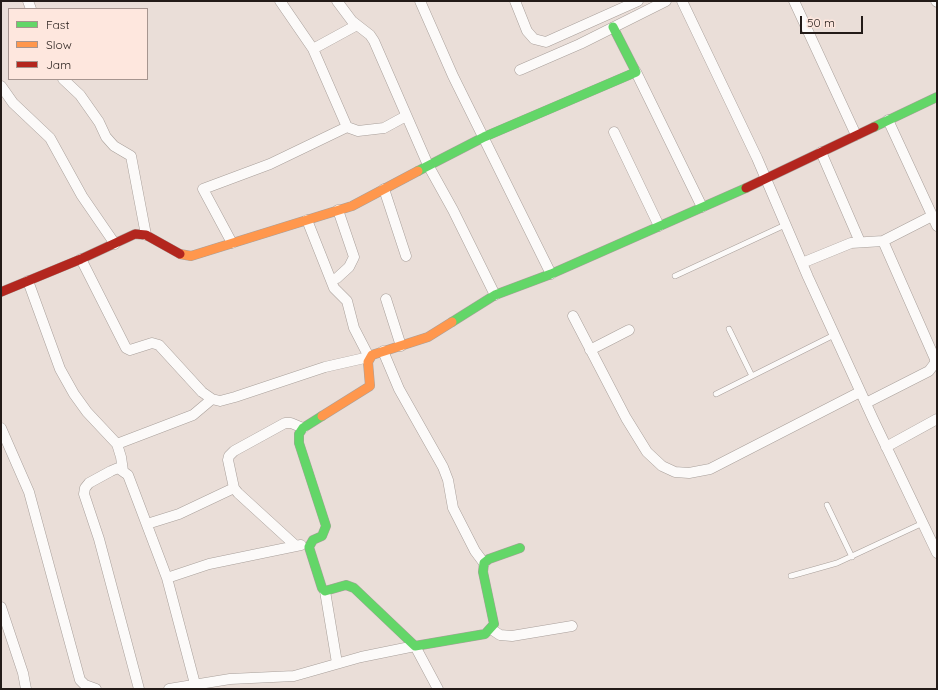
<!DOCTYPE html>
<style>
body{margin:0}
#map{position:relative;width:938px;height:690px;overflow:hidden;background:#eaded8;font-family:Quicksand,sans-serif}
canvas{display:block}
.frame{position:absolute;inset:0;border:2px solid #231b18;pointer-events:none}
.legend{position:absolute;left:8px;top:8px;width:140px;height:72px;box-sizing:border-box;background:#fee7de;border:1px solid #a6958f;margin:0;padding:5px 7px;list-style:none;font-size:12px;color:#231b18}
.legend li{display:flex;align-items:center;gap:8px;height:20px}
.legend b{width:20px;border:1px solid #a6958f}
.scale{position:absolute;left:800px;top:16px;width:63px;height:18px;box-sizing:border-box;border:2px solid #231b18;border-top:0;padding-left:5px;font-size:12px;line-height:14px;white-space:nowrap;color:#231b18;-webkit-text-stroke:3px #fee7de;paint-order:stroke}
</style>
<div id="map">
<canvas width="938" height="690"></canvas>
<div class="frame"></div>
<ul class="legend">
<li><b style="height:5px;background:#63d668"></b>Fast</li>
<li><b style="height:5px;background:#ff974d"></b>Slow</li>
<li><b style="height:5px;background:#b3261e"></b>Jam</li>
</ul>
<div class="scale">50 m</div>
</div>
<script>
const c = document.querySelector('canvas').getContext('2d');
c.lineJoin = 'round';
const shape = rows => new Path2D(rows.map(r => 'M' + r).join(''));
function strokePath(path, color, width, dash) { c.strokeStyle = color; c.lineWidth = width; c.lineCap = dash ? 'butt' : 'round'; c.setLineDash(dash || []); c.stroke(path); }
const lane = shape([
 [675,276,785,225],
 [729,329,752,376],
 [716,394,834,335],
 [827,505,852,557],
 [791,576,837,563,923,523]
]);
const street = shape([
 [28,1,31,9],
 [280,1,313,49,347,127,358,131,384,128,406,116],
 [337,1,352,21,370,35,374,41,428,165,453,210,495,295],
 [420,1,453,76,551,274],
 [515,1,527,31,534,39,546,42,638,1],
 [682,1,757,158,808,277,873,419,937,553],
 [794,1,856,135],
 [936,1,937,2],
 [313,49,357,25],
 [520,70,580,44,666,1],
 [636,72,702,207],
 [63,79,80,95,99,122,106,137,114,146,131,156,146,235],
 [1,86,13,103,50,138,82,196,115,244],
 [888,120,937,226],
 [614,132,659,226],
 [821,152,860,242],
 [384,189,406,256],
 [232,243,203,189,270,164,347,127],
 [81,259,126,348,130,350,152,343,159,345,202,392,212,399,220,401,235,397,325,367,369,357,354,328,347,301,334,288,307,220],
 [802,263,851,243,883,241,932,216],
 [331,280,337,278,349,267,354,257,338,210],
 [28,281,60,369,74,394,87,412,117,444,121,457,123,471],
 [386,299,401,346],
 [573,316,626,418,647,452,662,466,675,472,689,473,710,469,860,392],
 [590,350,629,330],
 [383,351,399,389,443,467,448,480,453,508,475,551,484,563],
 [866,403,929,371,935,363,935,359,883,241],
 [1,428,29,492,80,680,85,685,96,689],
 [117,444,193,415,212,399],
 [886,447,937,419],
 [147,524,179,514,234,488],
 [296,546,238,493,234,488,228,460,229,456,234,451,285,423,291,423,303,428],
 [167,578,209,564,301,545],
 [325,591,337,663],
 [1,607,23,673,26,689],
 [491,629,500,635,512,636,572,626],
 [139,689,99,539,84,494,85,488,89,483,111,471,118,468,128,475,167,578,195,684],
 [169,689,230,679,294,676,361,657,415,646,438,689]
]);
const fast = shape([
 [874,127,937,97],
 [418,171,484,137,636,72,613,27],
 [452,322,495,295,551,274,746,188],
 [322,416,303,428,299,434,299,443,326,526,322,536,313,540,309,547,322,588,325,591,346,585,354,588,415,646,485,634,494,624,483,572,484,563,489,559,520,548]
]);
const slow = shape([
 [180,254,191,256,352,206,418,171],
 [322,416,370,386,368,362,372,355,428,337,452,322]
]);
const jam = shape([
 [746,188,874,127],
 [1,292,81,259,135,234,146,235,180,254]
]);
strokePath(lane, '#a89f9a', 6);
strokePath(street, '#a89f9a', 11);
strokePath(fast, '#a89f9a', 10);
strokePath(slow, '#a89f9a', 10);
strokePath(jam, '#a89f9a', 10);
strokePath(lane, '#fcfaf9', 5);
strokePath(street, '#fcfaf9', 10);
strokePath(fast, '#63d668', 9);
strokePath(slow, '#ff974d', 9);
strokePath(jam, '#b3261e', 9);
</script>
